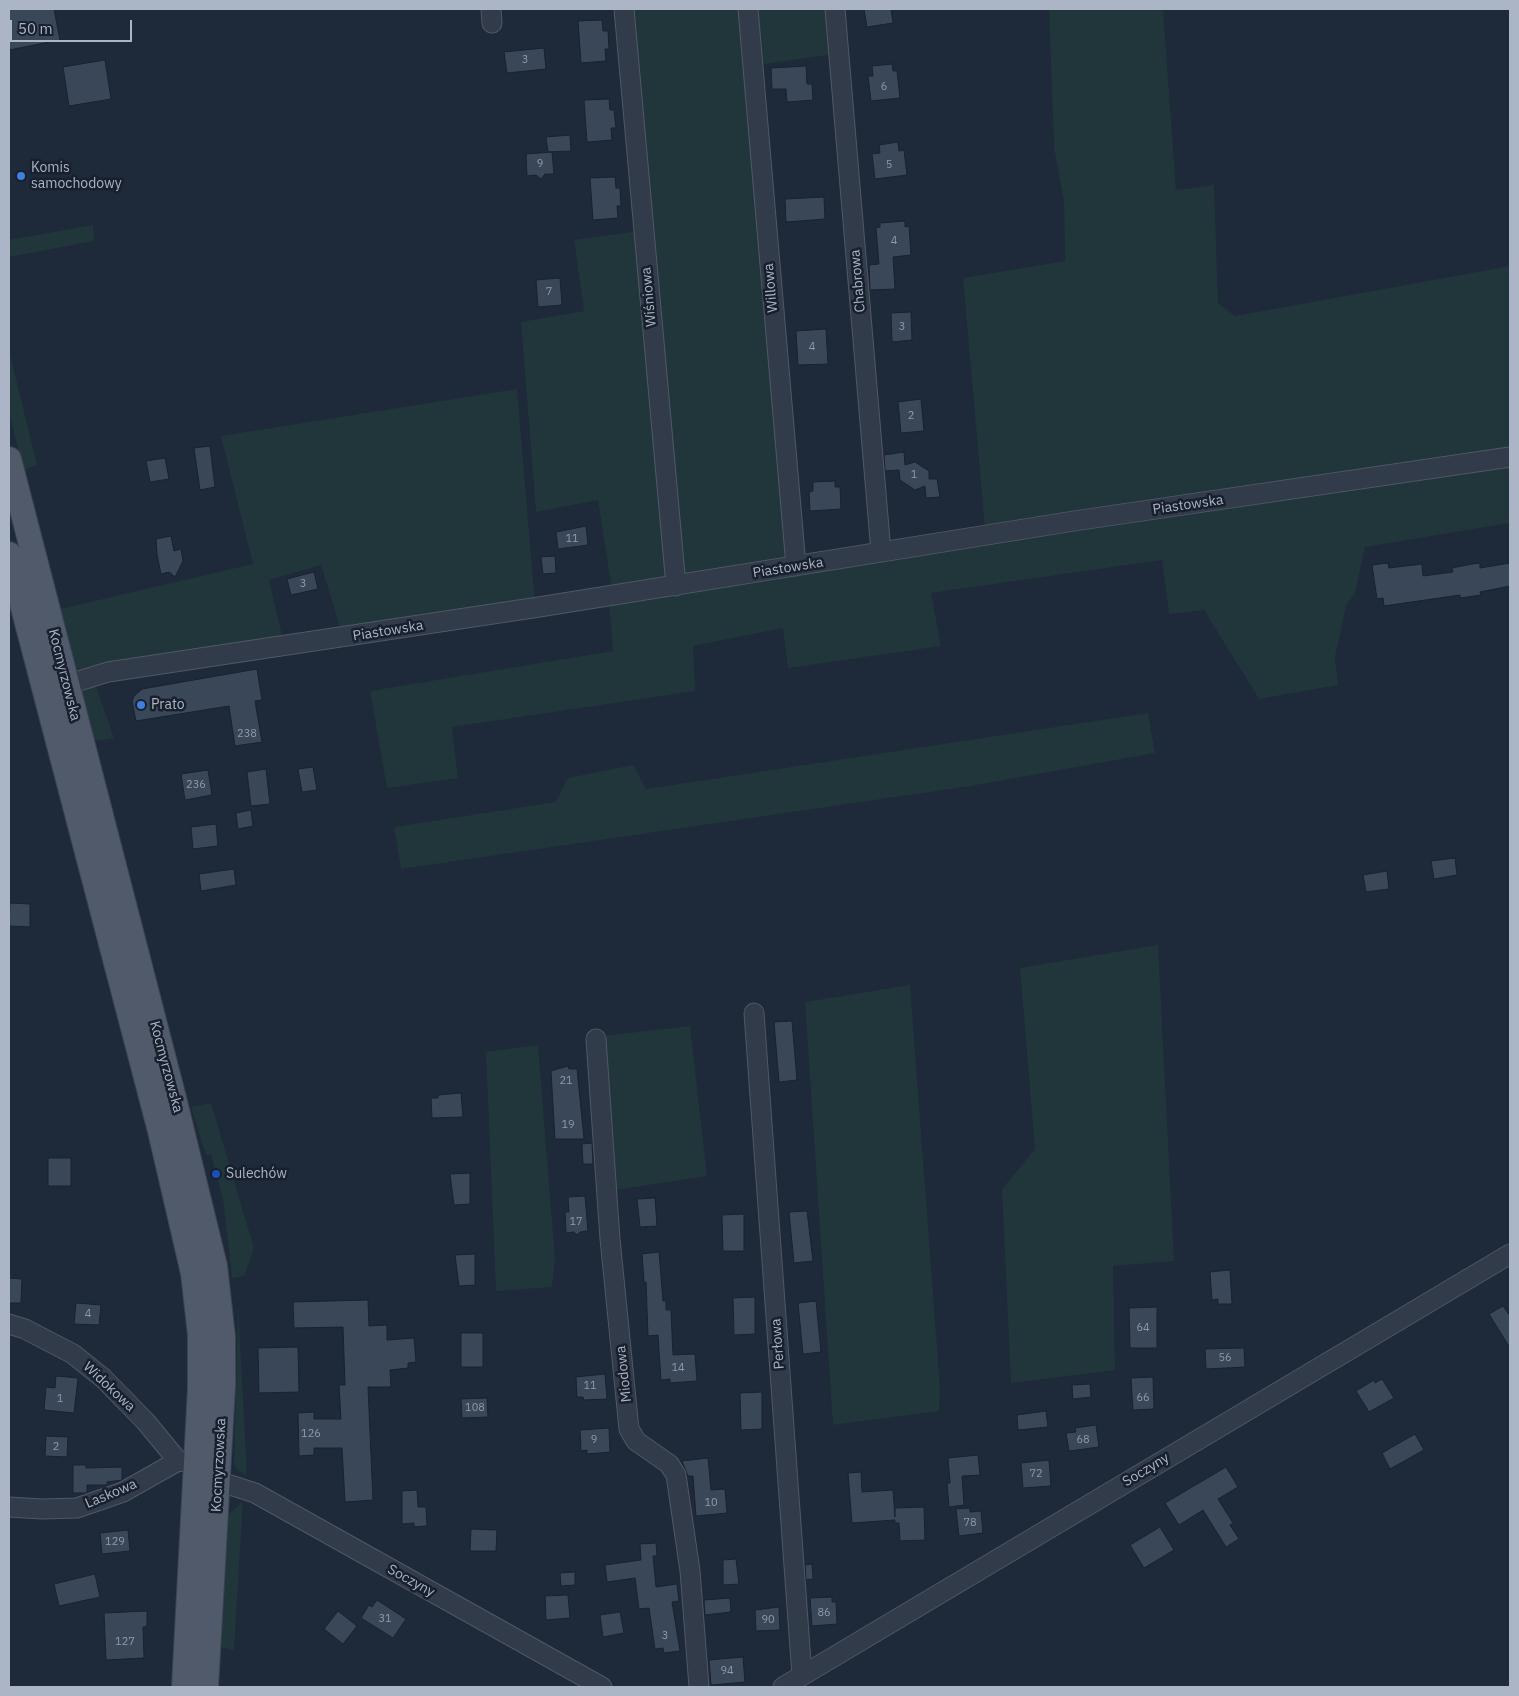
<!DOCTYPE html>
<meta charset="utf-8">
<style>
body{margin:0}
#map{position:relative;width:1519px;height:1696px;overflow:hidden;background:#1e2939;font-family:"IBM Plex Sans",sans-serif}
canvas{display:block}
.frame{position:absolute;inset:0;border:10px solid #acb5c6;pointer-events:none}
.scale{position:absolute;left:10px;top:20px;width:122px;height:22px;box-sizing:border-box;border:2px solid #acb5c6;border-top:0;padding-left:6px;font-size:15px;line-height:18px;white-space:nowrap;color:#acb5c6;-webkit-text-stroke:4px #18202e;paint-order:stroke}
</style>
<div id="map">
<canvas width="1519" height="1696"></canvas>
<div class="frame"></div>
<div class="scale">50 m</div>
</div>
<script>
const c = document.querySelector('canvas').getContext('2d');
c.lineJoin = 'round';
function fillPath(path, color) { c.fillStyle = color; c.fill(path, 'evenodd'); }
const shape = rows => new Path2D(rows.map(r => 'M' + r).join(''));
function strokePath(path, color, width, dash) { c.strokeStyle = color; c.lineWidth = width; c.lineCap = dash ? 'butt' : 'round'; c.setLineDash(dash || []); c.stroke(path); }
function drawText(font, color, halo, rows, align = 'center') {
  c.font = font + ' "IBM Plex Sans",sans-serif'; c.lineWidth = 5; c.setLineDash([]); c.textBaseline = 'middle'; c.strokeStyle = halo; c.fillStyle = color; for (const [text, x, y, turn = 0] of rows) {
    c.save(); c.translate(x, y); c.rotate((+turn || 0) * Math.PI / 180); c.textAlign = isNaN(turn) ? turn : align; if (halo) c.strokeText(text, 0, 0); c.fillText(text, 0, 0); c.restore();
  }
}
fillPath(shape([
 [628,9,745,9,792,563,679,582],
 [753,9,830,9,834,54,758,65],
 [1049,9,1163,9,1176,190,1214,185,1218,303,1235,316,1510,266,1510,452,985,529,963,278,1065,261,1064,201,1054,147],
 [93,225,94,241,9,257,9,240],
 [639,231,670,583,612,590,598,500,536,512,521,322,584,311,574,240],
 [9,350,37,465,23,470,9,412],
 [517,389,535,604,342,634,321,565,269,580,284,644,78,675,60,609,253,564,221,436],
 [1510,460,1510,523,1365,547,1355,593,1346,606,1335,657,1338,685,1259,699,1204,610,1169,614,1162,560,931,593,941,646,788,668,783,628,693,646,695,691,452,727,458,778,387,788,370,691,613,651,609,600],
 [95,684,114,738,98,741,92,738,81,692],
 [1148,713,1155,753,971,786,401,869,394,827,556,802,568,778,633,765,646,789],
 [1158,945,1174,1261,1113,1266,1115,1370,1011,1383,1002,1189,1035,1149,1020,968],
 [910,985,940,1388,939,1411,833,1425,805,1002],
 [690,1026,707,1176,615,1190,603,1036],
 [538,1045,555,1259,552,1287,496,1291,486,1052],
 [211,1103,254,1248,244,1276,232,1278,223,1199,211,1154,206,1155,191,1107],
 [238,1303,246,1456,246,1475,238,1471,234,1464],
 [243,1501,234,1650,221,1647,227,1516]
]), '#20363a');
const building = shape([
 [9,9,54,9,60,40,9,50,9,9],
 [864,9,891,9,893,23,867,27,864,9],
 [602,20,603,31,608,31,609,49,605,49,606,61,581,63,578,21,602,20],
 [544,48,546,69,507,73,504,52,544,48],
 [105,60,111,99,69,106,63,67,105,60],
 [892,64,893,71,897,71,900,98,871,101,868,76,873,76,872,66,892,64],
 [806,66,807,84,812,84,813,100,787,102,786,89,772,89,771,68,806,66],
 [609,99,610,110,614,110,616,128,611,128,612,140,587,142,584,100,609,99],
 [570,135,571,151,548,152,546,137,570,135],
 [898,142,899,151,904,150,907,175,875,179,872,154,880,153,879,145,898,142],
 [552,152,554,174,545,174,541,179,536,175,527,176,526,154,552,152],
 [615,177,616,188,620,188,621,206,617,206,618,218,593,220,590,178,615,177],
 [824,197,825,219,786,222,785,199,824,197],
 [905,221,905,227,909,226,911,255,893,257,895,289,870,290,869,265,879,264,876,228,880,227,880,223,905,221],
 [560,278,562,305,538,307,536,280,560,278],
 [911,312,912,340,892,342,891,313,911,312],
 [826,329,828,364,798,365,796,331,826,329],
 [921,399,924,431,901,433,898,402,921,399],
 [210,446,215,487,200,490,194,448,210,446],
 [904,452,905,465,915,462,929,471,929,479,937,479,940,497,926,498,925,486,915,490,900,480,899,470,885,471,884,455,904,452],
 [165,458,169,479,150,482,146,461,165,458],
 [835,481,835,487,840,487,841,509,810,511,809,492,813,491,813,482,835,481],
 [586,526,588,545,558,549,556,532,586,526],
 [171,536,174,551,181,549,183,561,175,577,169,572,161,574,157,554,156,539,171,536],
 [555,556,556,573,543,574,541,557,555,556],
 [1388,563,1389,568,1422,564,1423,576,1453,572,1452,568,1472,564,1480,563,1480,568,1510,563,1510,586,1480,592,1481,595,1460,598,1460,595,1384,606,1383,598,1377,599,1372,565,1388,563],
 [314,572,318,589,291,595,287,579,314,572],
 [257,669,262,700,255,701,262,742,235,746,229,706,136,721,132,701,134,696,142,689,257,669],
 [313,767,317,790,302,792,298,769,313,767],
 [266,769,270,804,251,806,247,772,266,769],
 [208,770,212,795,185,800,181,774,208,770],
 [251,810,253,826,238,829,236,813,251,810],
 [216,824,218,846,193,849,191,827,216,824],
 [1455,858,1457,875,1434,879,1431,861,1455,858],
 [234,869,236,885,201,891,199,874,234,869],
 [1387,871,1389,889,1366,892,1363,875,1387,871],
 [10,903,30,904,30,927,9,926,10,903],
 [792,1021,797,1080,779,1082,774,1022,792,1021],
 [568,1066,569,1069,577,1069,584,1139,555,1139,551,1071,568,1066],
 [461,1093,463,1117,432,1118,431,1098,438,1098,438,1095,461,1093],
 [592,1143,593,1164,583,1164,582,1144,592,1143],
 [48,1158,71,1158,71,1186,48,1186,48,1158],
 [470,1173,470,1204,454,1205,450,1174,470,1173],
 [585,1196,588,1231,580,1232,577,1235,574,1232,566,1233,565,1212,569,1212,568,1197,585,1196],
 [655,1198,657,1226,640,1227,637,1199,655,1198],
 [807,1211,813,1261,794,1263,789,1212,807,1211],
 [744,1214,744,1251,723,1251,722,1215,744,1214],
 [659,1252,663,1301,666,1301,666,1310,671,1310,673,1355,695,1354,697,1381,670,1383,670,1379,661,1380,658,1335,648,1336,646,1282,644,1282,642,1254,659,1252],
 [475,1254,475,1285,459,1286,455,1255,475,1254],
 [1230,1270,1232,1304,1218,1304,1218,1299,1212,1300,1210,1272,1230,1270],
 [9,1278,22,1279,21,1303,9,1303,9,1278],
 [755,1297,755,1334,734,1335,733,1298,755,1297],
 [368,1300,369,1326,387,1325,387,1340,414,1338,416,1362,408,1363,408,1368,390,1370,391,1387,368,1387,373,1500,345,1502,342,1448,314,1448,314,1455,299,1456,298,1413,314,1412,314,1419,341,1419,339,1385,345,1385,343,1327,294,1328,293,1302,368,1300],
 [816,1301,821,1352,803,1354,798,1303,816,1301],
 [76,1303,101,1305,99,1325,74,1324,76,1303],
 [1503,1306,1510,1316,1510,1348,1489,1314,1503,1306],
 [1157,1307,1157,1348,1130,1348,1129,1308,1157,1307],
 [461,1333,483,1333,483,1367,461,1367,461,1333],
 [298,1347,299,1392,259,1393,258,1348,298,1347],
 [1244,1348,1245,1367,1206,1369,1205,1349,1244,1348],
 [605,1374,607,1399,584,1400,583,1397,577,1397,576,1377,605,1374],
 [56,1376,78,1378,74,1413,44,1410,46,1387,55,1388,56,1376],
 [1153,1377,1154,1409,1133,1410,1131,1378,1153,1377],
 [1382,1379,1394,1398,1369,1412,1356,1391,1374,1380,1375,1383,1382,1379],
 [1090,1384,1091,1397,1073,1399,1072,1385,1090,1384],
 [762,1392,762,1429,741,1430,740,1393,762,1392],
 [487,1398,488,1417,462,1418,461,1399,487,1398],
 [1046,1411,1048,1427,1018,1430,1017,1415,1046,1411],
 [1096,1425,1099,1447,1069,1451,1066,1433,1076,1432,1075,1428,1096,1425],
 [609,1428,610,1452,587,1454,587,1450,581,1451,580,1430,609,1428],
 [1415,1434,1424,1450,1390,1469,1382,1453,1415,1434],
 [46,1436,68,1437,67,1457,45,1456,46,1436],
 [978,1455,980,1475,962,1476,964,1505,949,1507,947,1483,950,1483,948,1458,978,1455],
 [708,1458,711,1490,725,1489,727,1513,696,1516,693,1476,688,1476,682,1461,708,1458],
 [1049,1460,1051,1486,1023,1488,1021,1463,1049,1460],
 [73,1465,86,1465,86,1468,122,1467,122,1480,107,1482,107,1485,87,1485,87,1493,73,1493,73,1465],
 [1226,1467,1238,1487,1218,1499,1233,1523,1230,1525,1239,1539,1226,1547,1203,1510,1179,1525,1165,1503,1226,1467],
 [861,1472,862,1492,893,1490,895,1517,895,1508,924,1507,925,1540,900,1541,899,1523,895,1523,895,1520,852,1523,848,1473,861,1472],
 [417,1490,418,1507,426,1507,427,1526,414,1527,414,1523,402,1524,402,1491,417,1490],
 [970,1508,970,1512,981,1511,983,1533,959,1536,956,1509,970,1508],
 [1160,1527,1174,1550,1144,1568,1130,1545,1160,1527],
 [471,1529,497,1530,496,1551,470,1551,471,1529],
 [128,1530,130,1551,102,1554,100,1533,128,1530],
 [656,1543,657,1556,653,1556,656,1587,677,1584,679,1601,672,1602,680,1651,664,1653,663,1648,655,1649,649,1608,639,1609,635,1578,607,1582,605,1565,641,1560,640,1544,656,1543],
 [736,1559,739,1584,723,1585,723,1560,736,1559],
 [812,1564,813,1579,806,1580,805,1565,812,1564],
 [575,1572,575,1585,561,1586,560,1573,575,1572],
 [95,1574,100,1597,59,1606,54,1584,95,1574],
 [568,1595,570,1618,546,1620,545,1596,568,1595],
 [832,1597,832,1602,836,1602,837,1624,812,1626,810,1598,832,1597],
 [730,1598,731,1612,705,1615,704,1600,730,1598],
 [377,1600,406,1619,393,1638,361,1618,369,1605,372,1607,377,1600],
 [779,1607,780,1630,756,1631,755,1610,779,1607],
 [147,1611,147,1626,143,1627,144,1658,106,1660,104,1613,147,1611],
 [338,1611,357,1626,343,1644,324,1629,338,1611],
 [620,1612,624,1633,603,1637,600,1615,620,1612],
 [743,1657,745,1682,711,1685,709,1660,743,1657]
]);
fillPath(building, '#3a4759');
strokePath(building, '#1a2230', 1);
const minor = shape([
 [491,9,492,23],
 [624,9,676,586],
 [748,9,796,566],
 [835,9,881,552],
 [66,685,108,672,539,607,1074,521,1510,457],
 [754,1013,802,1676],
 [596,1039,610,1239,629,1429,636,1441,669,1464,676,1475,690,1571,699,1687],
 [9,1324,25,1329,73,1354,103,1378,146,1422,178,1461,197,1463],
 [218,1481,255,1493,602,1687],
 [9,1507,42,1509,77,1508,123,1492,178,1461],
 [783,1687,1510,1254]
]);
const major = shape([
 [9,459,175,1102,215,1266,223,1337,223,1386,206,1687],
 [9,554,160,1131,193,1273,200,1335,200,1388,184,1687]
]);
strokePath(minor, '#505867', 21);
strokePath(major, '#3c4453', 26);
strokePath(minor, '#323b49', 19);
strokePath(major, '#505a6a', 24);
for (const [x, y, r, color] of [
 [21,176,5,"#3f7fe0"],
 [141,705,5,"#3f7fe0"],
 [216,1174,5,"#1a4fb4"]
]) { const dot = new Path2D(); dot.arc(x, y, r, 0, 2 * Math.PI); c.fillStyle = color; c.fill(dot); strokePath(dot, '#18202e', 2); }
drawText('11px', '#909aab', null, [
 ["3",525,60],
 ["6",884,87],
 ["9",540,164],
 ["5",889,165],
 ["4",894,241],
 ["7",549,292],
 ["3",902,327],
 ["4",812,347],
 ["2",911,416],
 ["1",914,475],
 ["11",572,539],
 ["3",303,584],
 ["238",247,734],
 ["236",196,785],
 ["21",566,1081],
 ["19",568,1125],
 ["17",576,1222],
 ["4",88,1314],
 ["64",1143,1328],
 ["56",1225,1358],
 ["14",678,1368],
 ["11",590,1386],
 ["66",1143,1398],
 ["1",60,1399],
 ["108",475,1408],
 ["126",311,1434],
 ["9",594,1440],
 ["68",1083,1440],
 ["2",56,1447],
 ["72",1036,1474],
 ["10",711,1503],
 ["78",970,1523],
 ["129",115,1542],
 ["86",824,1613],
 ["31",385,1619],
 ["90",768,1620],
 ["3",665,1636],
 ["127",125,1642],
 ["94",727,1671]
]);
drawText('14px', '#acb5c6', '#18202e', [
 ["Komis",31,168],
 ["samochodowy",31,184],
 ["Prato",151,705],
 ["Sulechów",226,1174]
], 'left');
drawText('14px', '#acb5c6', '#18202e', [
 ["Chabrowa",858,281,-95],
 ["Willowa",771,288,-95],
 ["Wiśniowa",649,297,-95],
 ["Piastowska",1188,505,-8],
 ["Piastowska",788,568,-9],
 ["Piastowska",388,631,-9],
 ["Kocmyrzowska",64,675,76],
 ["Kocmyrzowska",166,1067,75],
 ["Perłowa",778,1344,-94],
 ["Miodowa",624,1374,-96],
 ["Widokowa",109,1387,43],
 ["Kocmyrzowska",219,1465,-87],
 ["Soczyny",1146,1470,-31],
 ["Laskowa",111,1494,-23],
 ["Soczyny",411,1581,29]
]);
</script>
